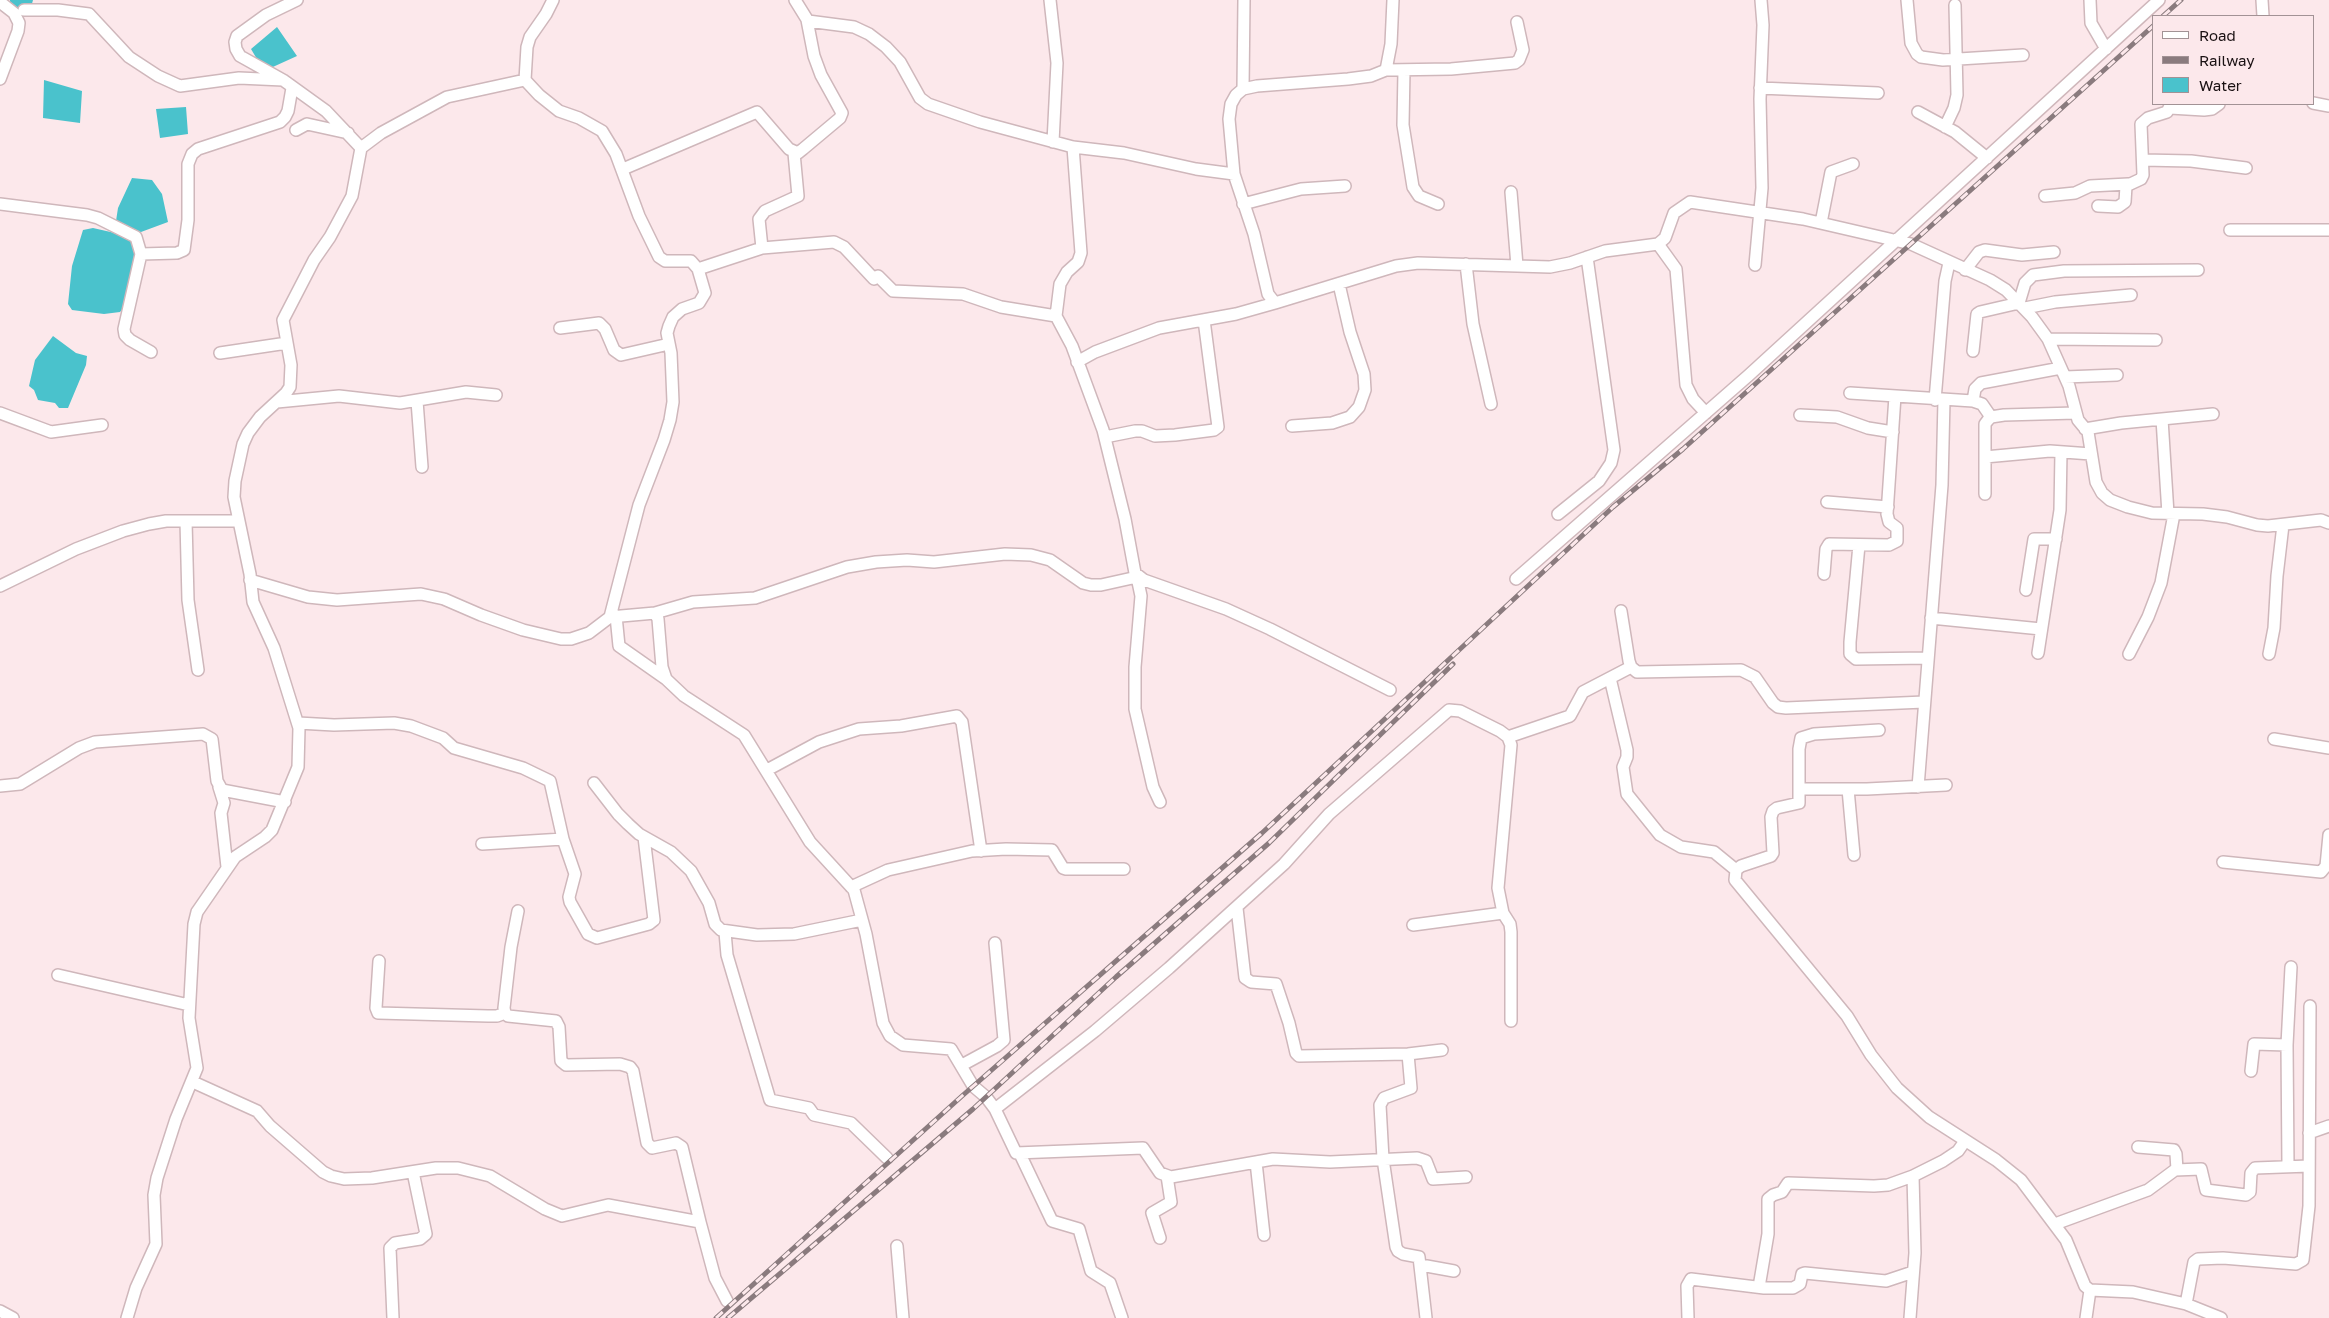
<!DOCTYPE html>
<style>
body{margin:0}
#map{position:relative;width:2329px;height:1318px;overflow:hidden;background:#fce8eb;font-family:"Golos Text",sans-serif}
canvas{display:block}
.legend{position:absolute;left:2152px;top:15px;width:162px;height:90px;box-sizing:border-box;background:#fce8eb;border:1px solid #a29295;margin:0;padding:6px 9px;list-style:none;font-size:15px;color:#1a1113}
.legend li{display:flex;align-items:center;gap:10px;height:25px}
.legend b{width:25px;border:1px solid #a29295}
</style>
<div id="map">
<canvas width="2329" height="1318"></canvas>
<ul class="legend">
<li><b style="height:6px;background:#fff"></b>Road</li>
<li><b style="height:6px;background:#8a7b7e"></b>Railway</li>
<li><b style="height:14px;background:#4ac2cc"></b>Water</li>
</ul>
</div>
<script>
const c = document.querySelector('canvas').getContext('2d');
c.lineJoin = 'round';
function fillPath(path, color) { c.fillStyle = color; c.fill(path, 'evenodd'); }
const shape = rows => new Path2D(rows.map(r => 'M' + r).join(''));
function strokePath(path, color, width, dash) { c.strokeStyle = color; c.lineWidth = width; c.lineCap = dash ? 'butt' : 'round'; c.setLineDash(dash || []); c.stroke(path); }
fillPath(shape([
 [10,0,33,0,30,11,10,8],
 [277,27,297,56,264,71,251,49],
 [44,80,82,91,80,123,43,118],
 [186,107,188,134,160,138,156,109],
 [132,178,152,180,162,194,168,222,141,232,121,228,116,221,118,208],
 [93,228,115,233,136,241,139,257,127,304,120,312,104,314,72,310,68,304,72,266,83,230],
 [53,336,76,353,87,356,86,365,68,408,59,408,55,403,38,400,34,390,29,386,35,360]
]), '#4ac2cc');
const street = shape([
 [297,0,266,15,237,36,235,42,236,49,240,56,283,80,326,111,361,148],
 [553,0,546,14,530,37,527,47,525,80,539,95,559,111,579,118,602,131,616,154,639,216,659,257,665,261,691,261,698,269,705,293,699,303,682,309,673,317,669,326,667,333,671,353,673,402,670,420,664,440,639,505,610,617],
 [795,0,808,21,854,27,869,34,886,47,900,62,920,98,928,104,980,122,1073,147,1124,153,1196,169,1234,174],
 [1050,0,1057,63,1053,142],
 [1393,0,1391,44,1386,70,1371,76,1348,79,1257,86,1243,89,1236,95,1231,104,1229,119,1234,174,1254,234,1268,294,1275,303,1396,266,1418,263,1550,267,1570,263,1605,251,1658,244,1665,238,1674,213,1690,202,1803,219,1911,244,1990,280,2006,290,2032,317,2048,339,2069,386,2078,420,2088,432,2096,482,2102,493,2110,500,2128,507,2152,513,2203,514,2227,517,2257,525,2268,526,2321,520,2329,523],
 [1907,0,1911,43,1917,54,1921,57,1943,60,2023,55],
 [2090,0,2091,23,2106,49],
 [2262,0,2263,16],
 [0,2,14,13,19,23,18,31,0,79],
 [24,10,58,10,89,14,129,57,158,76,180,86,239,78,283,80],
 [1386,70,1451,69,1515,63,1519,60,1523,50,1517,22],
 [1404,70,1403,125,1413,187,1419,196,1438,204],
 [1760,88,1878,93],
 [1243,89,1244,0],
 [2313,103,2329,106],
 [2170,108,2204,110,2212,109,2219,104],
 [1918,112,1955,132,1987,158],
 [1945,127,1954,108,1957,95,1955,5],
 [296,130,307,124,348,133],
 [1073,147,1081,253,1078,262,1067,272,1060,284,1056,316,1072,346,1103,430,1125,519,1135,573,1144,580,1226,609,1270,629,1390,690],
 [2143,160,2191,161,2246,168],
 [623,169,757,112,789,149,798,153,803,149,840,118,842,113,821,75,814,56,807,20],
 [1511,192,1517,266],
 [2045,196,2075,193,2090,186,2128,184],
 [0,204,87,215,98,218,136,237,141,254,124,329,125,335,130,340,151,352],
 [1243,204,1301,189,1345,186],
 [2098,206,2118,207,2125,202,2126,186,2141,179,2143,175,2141,124,2148,118,2167,112,2171,104],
 [1821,223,1831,172,1853,164],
 [2230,230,2329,230],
 [1658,244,1676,269,1686,385,1693,399,1706,413],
 [762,248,759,219,765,211,798,196,794,153],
 [141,254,177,253,184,250,188,220,188,164,192,154,198,149,280,122,285,117,288,111,292,88],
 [1466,264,1473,324,1491,404],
 [1755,265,1762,188,1760,99,1763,25,1761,0],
 [698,269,762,248,834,242,844,247,874,279],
 [1965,270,1979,252,1985,250,2022,255,2054,252],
 [878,276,893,291,963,294,1001,307,1056,316],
 [2025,308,2055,302,2131,295],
 [560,328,599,323,605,329,614,350,621,355,669,344],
 [2048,339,2156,340],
 [1973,351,1977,314,1980,312,2019,303,2025,283,2033,275,2064,271,2198,270],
 [220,353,287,343],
 [1077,362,1095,352,1159,328,1236,314,1275,303],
 [2065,377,2117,375],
 [1850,393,1973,401,1982,404,1991,417],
 [1935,400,1945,281,1949,263],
 [417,401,422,467],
 [1973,401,1975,389,1981,383,2061,368],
 [277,402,339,396,400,403,466,392,496,395],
 [0,413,51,432,102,425],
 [1800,415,1837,417,1868,428,1893,432],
 [2162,419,2168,514],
 [1292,426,1332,423,1350,417,1359,407,1365,390,1364,374,1350,332,1339,284],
 [2085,429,2121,423,2213,414],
 [1105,437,1135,431,1142,431,1155,436,1175,435,1214,430,1218,427,1204,320],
 [1985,457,2050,451,2091,454],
 [1985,494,1985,424,1988,420,1991,417,2004,415,2075,413],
 [1827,502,1888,507],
 [1558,514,1599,481,1611,463,1614,450,1587,257],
 [186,521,188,600,198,670],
 [1859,545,1850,642,1850,654,1856,659,1928,658],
 [1824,574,1826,549,1829,544,1889,545,1897,541,1897,528,1889,522,1887,514,1895,396],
 [1516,579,1749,375,2159,0],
 [250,580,308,597,337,600,421,594,444,599,481,615,523,630,561,639,571,639,589,633,610,617,655,613,658,619,662,667,666,679,684,696,744,735,810,842,854,890,866,934,883,1023,890,1036,903,1045,951,1049,973,1086,986,1097,995,1109,1016,1153,1143,1148,1160,1173,1171,1177,1273,1159,1330,1162,1417,1158,1426,1161,1433,1179,1466,1177],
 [0,586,76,549,123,531,149,524,166,521,238,521],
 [2026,590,2034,539,2056,539],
 [1621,611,1629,661,1631,667,1637,672,1741,670,1755,677,1773,703,1778,707,1786,708,1924,702],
 [655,613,693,602,755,598,847,567,876,562,907,560,934,562,1005,554,1031,555,1050,560,1083,583,1091,585,1101,585,1137,577,1141,596,1135,667,1135,709,1153,787,1160,802],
 [616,616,619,646,666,679],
 [1931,618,2041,629],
 [2038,653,2060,510,2061,452],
 [2129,654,2148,617,2161,583,2174,514],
 [2269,654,2274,628,2277,576,2283,525],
 [1610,678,1627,750,1627,757,1623,767,1627,794,1660,835,1681,847,1714,852,1736,870],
 [298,723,334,725,394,723,411,726,443,738,454,748,523,768,550,781,563,839,575,874,569,897,570,902,588,934,597,938,649,924,654,920,644,837],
 [1879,730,1814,734,1801,738,1799,749,1799,803,1777,808,1773,811,1771,817,1773,853,1771,856,1741,866,1736,870,1735,880,1847,1016,1871,1055,1897,1088,1929,1117,1996,1160,2021,1180,2066,1240,2085,1286,2090,1290,2133,1292,2186,1304],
 [1508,737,1570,716,1583,692,1631,667],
 [2274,739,2329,748],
 [767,770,819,742,859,729,901,726,957,716,962,722,981,851],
 [594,783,618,814,628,824,639,834,671,852,691,871,709,903,715,924,721,930,757,935,794,934,862,920],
 [0,786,20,784,79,748,95,742,203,734,212,739,217,781,222,790,285,802],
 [219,787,224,803,221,813,227,867],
 [1918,787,1942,485,1944,400],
 [1800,789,1867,789,1946,785],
 [1848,789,1854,855],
 [482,844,563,839],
 [2223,862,2321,872,2326,866,2329,835],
 [851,887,888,870,972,851,1006,849,1052,850,1063,868,1066,869,1124,869],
 [1237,908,1245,978,1251,982,1276,984,1289,1023,1296,1053,1299,1056,1408,1054,1442,1050],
 [1413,925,1503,913],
 [725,932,727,955,770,1100,809,1108,814,1115,851,1123,887,1158],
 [379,961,376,1008,378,1013,488,1016,497,1016,505,1013],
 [58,975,189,1005],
 [1408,1054,1411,1088,1384,1098,1380,1105,1383,1159,1396,1247,1398,1251,1403,1254,1419,1257,1426,1318],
 [962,1065,997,1046,1004,1040,995,943],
 [2251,1071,2254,1044,2287,1045],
 [193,1082,257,1111,270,1126,323,1172,331,1176,344,1179,372,1178,436,1168,458,1168,490,1176,545,1209,562,1216,608,1205,700,1222,682,1147,676,1143,652,1148,647,1143,633,1071,630,1067,620,1064,566,1065,561,1061,559,1027,556,1021,508,1016,505,1013,504,1008,511,947,518,911],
 [995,1109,1095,1031,1169,968,1284,864,1329,814,1449,710,1460,711,1500,731,1508,737,1511,745,1498,888,1503,913,1510,924,1511,932,1511,1021],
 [2309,1133,2329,1126],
 [2138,1147,2174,1150,2176,1154,2177,1170],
 [1020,1154,1052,1221,1079,1229,1091,1271,1110,1283,1122,1318],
 [1256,1162,1264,1235],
 [2288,1166,2287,1045,2291,967],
 [700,1222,715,1278,727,1301],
 [2055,1224,2148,1190,2175,1170,2201,1169,2206,1190,2246,1195,2250,1192,2251,1173,2255,1168,2309,1166],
 [1160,1238,1152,1213,1171,1202,1167,1176],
 [897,1246,903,1318],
 [1421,1265,1454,1271],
 [1759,1287,1768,1234,1768,1199,1773,1195,1782,1192,1788,1183,1874,1186,1888,1185,1913,1176,1943,1161,1958,1151,1965,1141],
 [0,1311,13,1318],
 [127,1318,136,1288,156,1244,154,1195,157,1178,176,1119,197,1068,189,1018,194,924,197,912,235,857,265,837,272,830,298,767,299,728,274,648,253,602,250,574,234,497,235,481,243,444,248,433,260,417,286,393,290,387,291,365,283,320,314,260,330,237,352,196,361,148,381,133,447,97,525,80],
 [393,1318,390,1248,395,1243,420,1239,426,1234,413,1172],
 [1688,1318,1687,1286,1691,1279,1764,1288,1793,1288,1800,1284,1802,1274,1805,1273,1886,1281,1913,1272],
 [1910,1318,1915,1253,1913,1176],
 [2086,1318,2090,1290],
 [2221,1318,2186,1304,2194,1262,2198,1259,2223,1258,2296,1264,2303,1260,2309,1206,2310,1006]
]);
strokePath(street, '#cfb7bb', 14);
strokePath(street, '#fff', 11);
const rail = shape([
 [2163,16,2181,0],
 [716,1318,962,1096,1262,833,1613,507,1683,449,2153,26],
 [728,1318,973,1109,1116,977,1269,843,1453,664]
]);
strokePath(rail, '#8a7b7e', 5);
strokePath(rail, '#fce8eb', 3, [9]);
</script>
